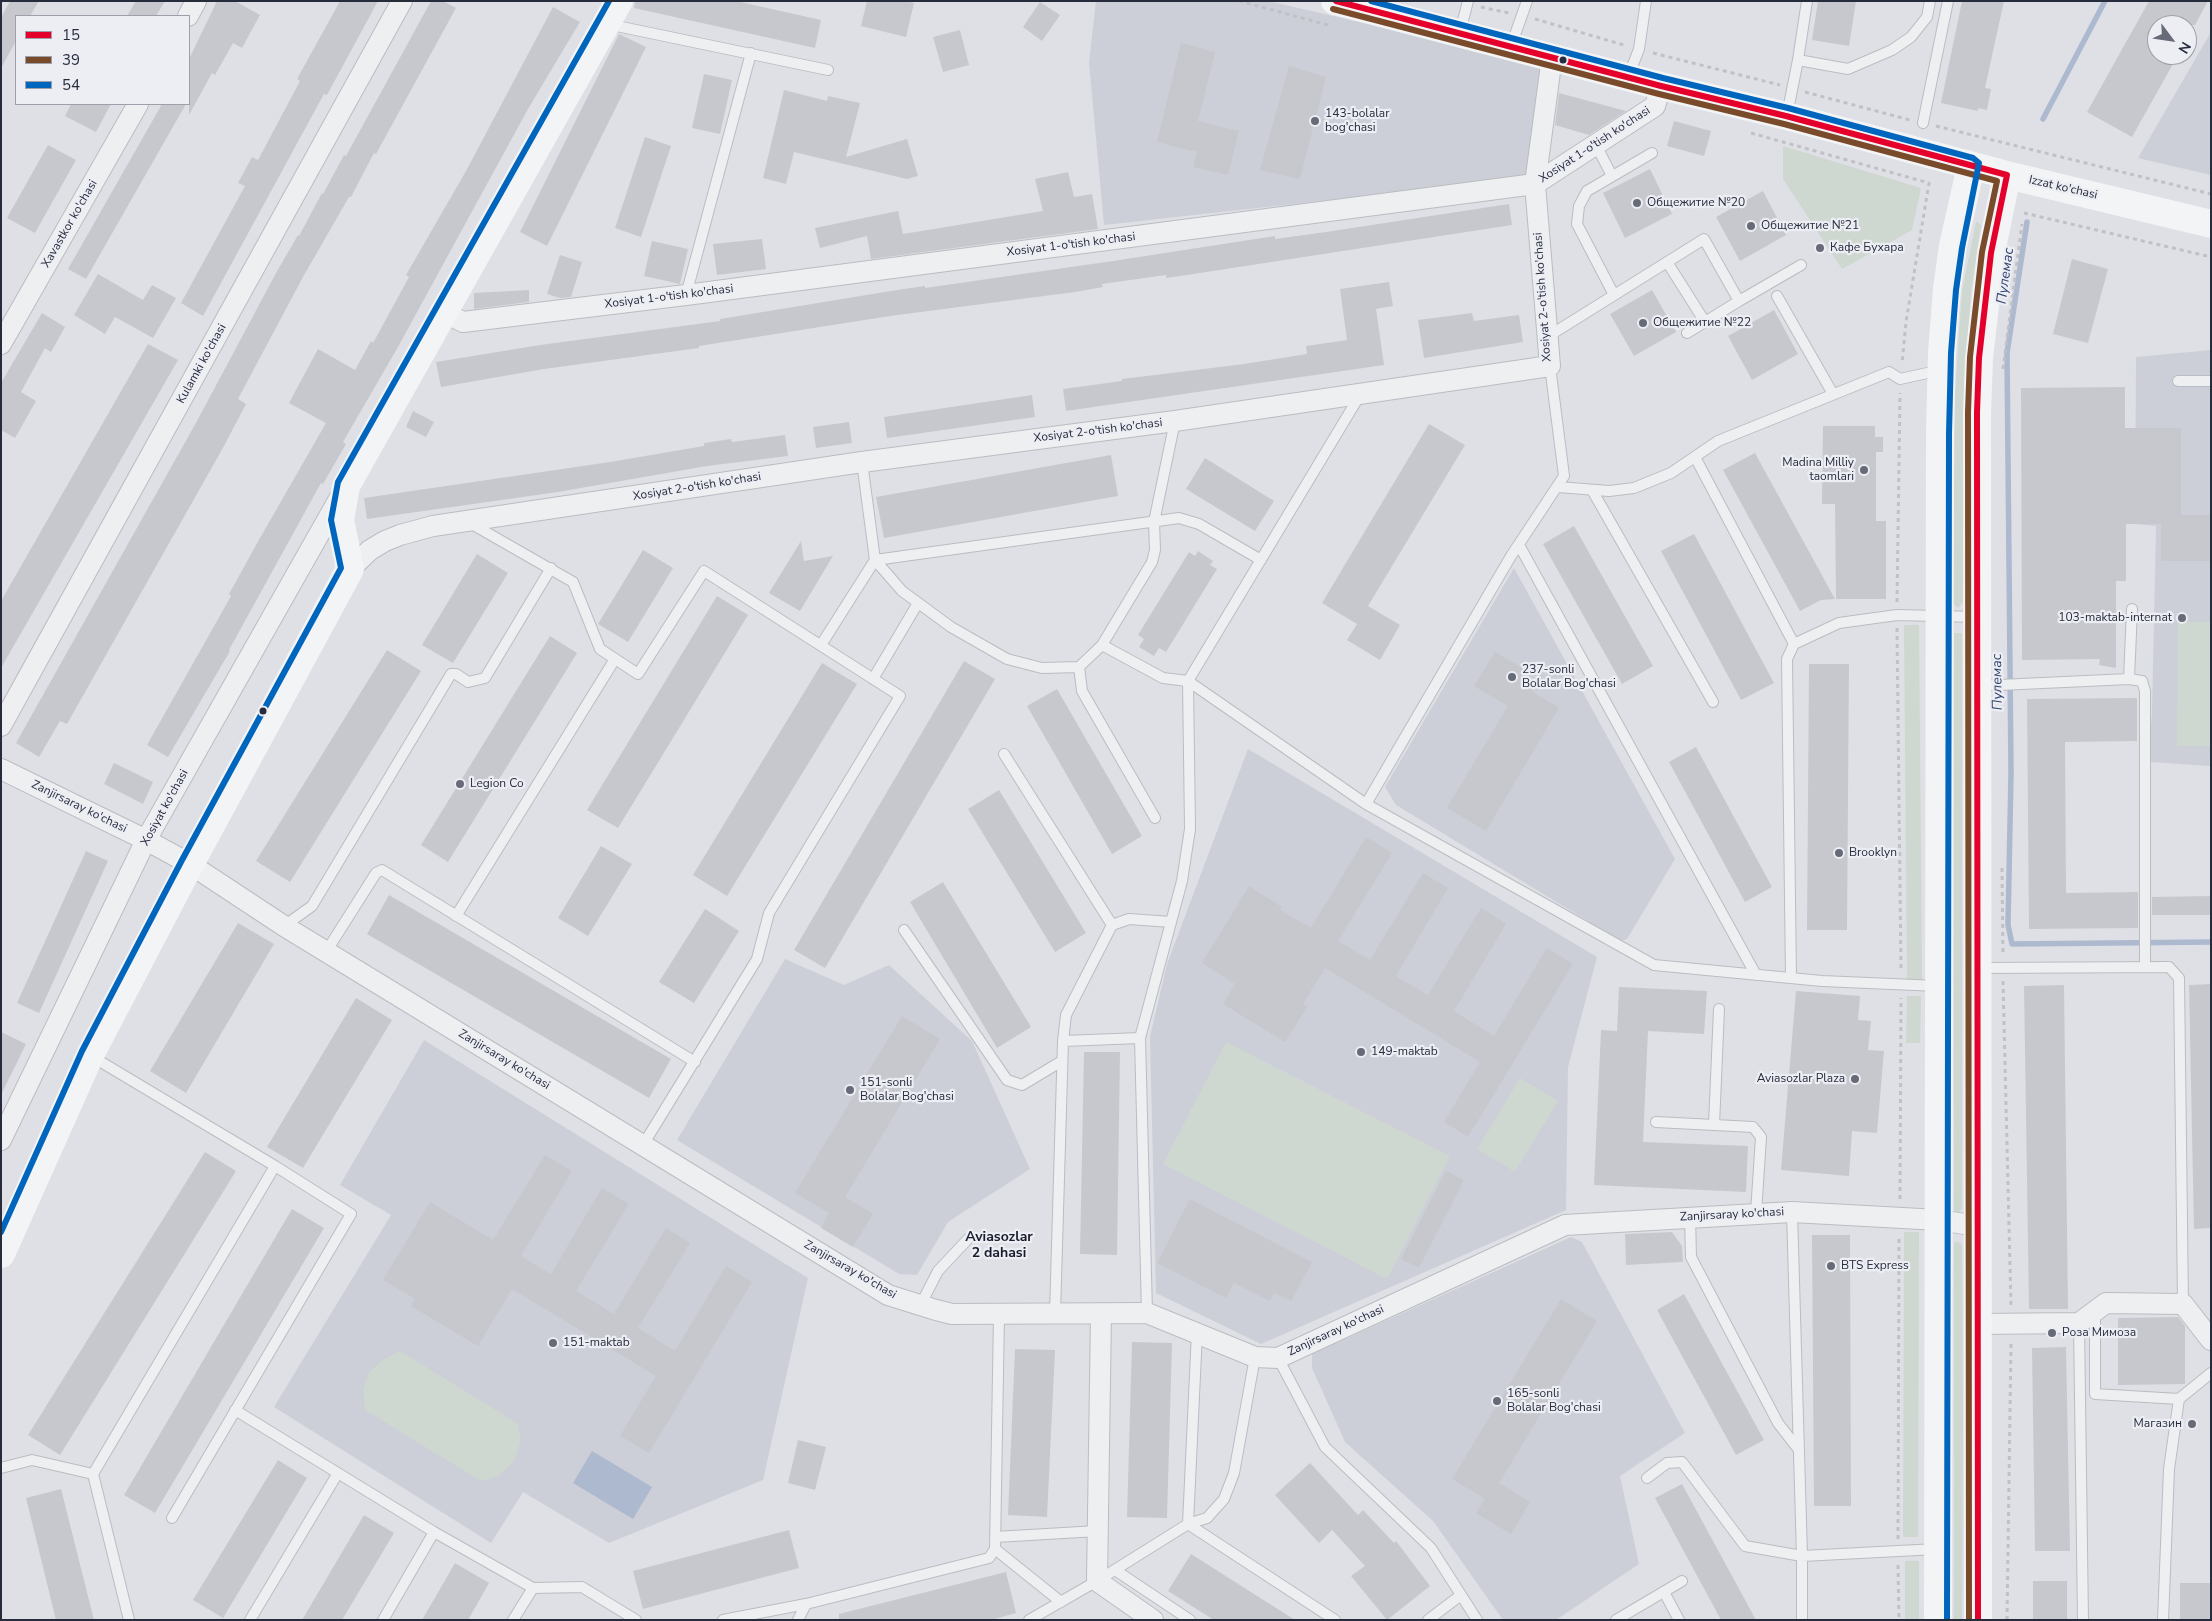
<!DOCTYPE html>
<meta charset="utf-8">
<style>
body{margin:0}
#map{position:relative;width:2212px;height:1621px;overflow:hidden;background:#dfe0e5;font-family:"Nunito Sans",sans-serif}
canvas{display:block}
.frame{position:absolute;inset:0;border:2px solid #272c3d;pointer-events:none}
.legend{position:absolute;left:15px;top:15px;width:175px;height:90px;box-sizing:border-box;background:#eceef4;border:1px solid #9da0ab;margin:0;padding:6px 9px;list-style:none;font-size:15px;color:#272c3d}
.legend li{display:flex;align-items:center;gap:10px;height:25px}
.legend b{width:25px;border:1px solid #9da0ab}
.north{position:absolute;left:2147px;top:15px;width:50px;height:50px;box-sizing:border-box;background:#eceef4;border:1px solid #9da0ab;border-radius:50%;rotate:121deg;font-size:14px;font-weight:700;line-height:20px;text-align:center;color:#272c3d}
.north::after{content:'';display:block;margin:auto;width:18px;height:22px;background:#676b78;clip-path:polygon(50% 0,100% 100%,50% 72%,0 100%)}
</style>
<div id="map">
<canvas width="2212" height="1621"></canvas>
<div class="frame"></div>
<ul class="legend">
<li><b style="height:6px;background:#e4002b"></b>15</li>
<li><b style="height:6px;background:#7a4b2a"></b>39</li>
<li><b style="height:6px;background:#0065bd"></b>54</li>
</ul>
<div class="north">N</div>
</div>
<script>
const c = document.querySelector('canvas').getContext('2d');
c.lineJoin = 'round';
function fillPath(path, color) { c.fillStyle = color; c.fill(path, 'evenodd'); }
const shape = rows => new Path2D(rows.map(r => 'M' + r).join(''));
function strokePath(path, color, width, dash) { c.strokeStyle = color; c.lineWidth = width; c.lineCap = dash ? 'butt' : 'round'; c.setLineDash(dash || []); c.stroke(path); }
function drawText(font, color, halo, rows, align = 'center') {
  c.font = font + ' "Nunito Sans",sans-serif'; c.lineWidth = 4.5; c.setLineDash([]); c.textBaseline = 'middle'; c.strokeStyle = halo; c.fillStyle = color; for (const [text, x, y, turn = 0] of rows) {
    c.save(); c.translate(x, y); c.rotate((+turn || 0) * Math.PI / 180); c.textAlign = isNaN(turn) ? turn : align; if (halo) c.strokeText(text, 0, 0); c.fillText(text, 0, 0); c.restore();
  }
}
fillPath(shape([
 [1096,1,1268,1,1543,64,1529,178,1104,225,1089,63],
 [2211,32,2211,175,2138,158],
 [2211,350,2211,766,2149,762,2152,712,2156,526,2135,524,2136,357],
 [1514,568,1675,859,1627,939,1621,941,1396,805,1385,787],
 [1248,749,1597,957,1568,1067,1566,1210,1261,1344,1156,1293,1150,1037,1167,964],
 [785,959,844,985,889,965,972,1041,1030,1169,948,1222,917,1275,899,1274,677,1140],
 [424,1040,808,1278,763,1480,609,1543,523,1492,491,1543,274,1407,391,1215,340,1185],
 [1571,1237,1582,1242,1685,1433,1620,1476,1639,1564,1556,1620,1503,1620,1433,1521,1345,1442,1312,1368,1312,1354]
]), '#cdcfd8');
fillPath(shape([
 [1783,146,1921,188,1912,230,1842,269,1783,179],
 [1976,222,1978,222,1981,225,1971,292,1964,392,1963,602,1958,608,1953,603,1955,392,1962,291],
 [2178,622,2211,622,2211,746,2177,746],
 [1904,625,1919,625,1922,979,1907,979],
 [1954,633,1962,633,1962,1209,1958,1213,1954,1210],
 [1907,996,1921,996,1920,1043,1906,1043],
 [1226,1042,1450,1156,1387,1279,1163,1164],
 [1520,1078,1558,1101,1515,1172,1477,1149],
 [1904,1232,1919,1232,1918,1537,1903,1537],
 [1955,1242,1958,1242,1962,1244,1963,1419,1962,1620,1954,1620,1954,1245],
 [400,1351,517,1423,521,1440,515,1460,499,1476,481,1481,365,1410,363,1390,369,1372,384,1359],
 [1905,1561,1919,1561,1919,1620,1905,1620]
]), '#ced7d0');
fillPath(shape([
 [592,1451,652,1487,633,1519,573,1483]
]), '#adb9cf');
strokePath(shape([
 [2043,119,2105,1],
 [2027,222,2007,353,2011,773,2008,925,2012,944,2211,942]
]), '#adb9cf', 5.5);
fillPath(shape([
 [39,1,30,16,16,16,16,41,1,68,1,18,10,1],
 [136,1,165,1,156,16,127,16],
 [217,1,235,1,260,15,242,48,233,43,215,75,212,73,189,115,189,59],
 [340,1,378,1,327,95,324,94,203,316,181,303,245,186,238,183,252,157,258,160,300,81,297,79],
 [431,1,443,1,456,8,376,154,374,153,351,197,349,197,303,277,238,399,246,404,224,446,67,724,60,721,39,757,16,743,197,421,276,273,298,235,299,236,322,193,323,194,344,155,346,156],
 [635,1,736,1,821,20,815,48,634,8],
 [867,1,905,1,914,3,906,37,861,26],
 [1818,1,1856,1,1849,46,1812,40],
 [1962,1,2004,1,1985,88,1991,89,1987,110,1978,108,1978,111,1941,103],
 [2149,1,2208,1,2195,25,2157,25,2157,55,2178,55,2132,137,2087,112],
 [1040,2,1060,15,1042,41,1023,27],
 [553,7,580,22,528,109,398,347,343,442,346,444,323,484,321,483,229,650,230,651,168,757,147,745,231,596,229,594,260,538,326,423,289,403,318,349,355,370,371,341,373,343,409,277,406,275,466,171],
 [960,30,969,65,943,72,933,37],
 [619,34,646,47,547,246,520,232],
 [1181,43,1215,52,1198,121,1239,131,1228,175,1193,167,1197,152,1157,142],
 [1289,66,1326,77,1300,179,1260,170],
 [704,74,732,80,720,134,692,128],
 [784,90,827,101,828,96,860,103,846,157,907,139,918,176,907,179,794,152,786,184,763,178],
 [1559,93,1626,111,1589,135,1555,125],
 [71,104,111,104,96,132,65,116],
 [162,104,186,104,86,279,68,269],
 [1674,121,1711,131,1704,156,1667,146],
 [645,137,671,146,641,237,615,228],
 [48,145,76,160,35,233,7,218],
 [1650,169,1672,214,1625,238,1603,193],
 [1068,172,1074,197,1092,194,1098,229,871,259,867,236,820,248,815,228,898,211,903,234,1043,211,1035,179],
 [1763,191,1786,235,1740,261,1716,217],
 [1509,204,1512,225,1187,275,1166,278,1166,275,1102,284,1103,287,1075,292,890,316,699,346,699,348,544,369,441,387,436,362,540,345,720,321,720,319,897,290,925,286,925,288,1113,261,1275,236,1275,239,1326,232],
 [762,239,766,269,717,275,713,244],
 [652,241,688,249,680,284,644,276],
 [560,255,582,262,571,297,560,298,547,294],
 [2072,259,2108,269,2088,343,2053,334],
 [98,274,143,300,152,285,176,298,153,338,115,317,105,334,74,315],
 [1389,282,1393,306,1376,309,1384,365,1066,411,1063,389,1122,381,1122,379,1244,364,1307,354,1306,346,1347,340,1340,289],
 [529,290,529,302,474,309,474,293],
 [1652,290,1676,332,1634,356,1610,314],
 [1774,310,1798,354,1752,380,1728,336],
 [42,313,65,327,51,352,45,348,21,392,36,401,15,438,1,430,1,383],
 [1472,313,1474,321,1519,315,1523,342,1424,358,1418,320],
 [148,344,178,360,1,668,1,601],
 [2125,387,2125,428,2181,428,2181,515,2211,515,2211,561,2161,561,2161,524,2126,524,2126,581,2116,581,2116,668,2099,665,2100,659,2022,660,2021,388],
 [1032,395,1035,417,887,438,884,417],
 [413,411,434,422,426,437,406,427],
 [849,422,852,443,816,448,813,427],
 [1429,424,1465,445,1368,606,1400,625,1380,660,1347,640,1357,624,1322,603],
 [1823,426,1875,426,1875,437,1883,437,1883,452,1876,452,1876,521,1886,521,1886,599,1836,599,1835,504,1822,504],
 [785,435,788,456,707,466,558,492,367,519,364,498,610,462,704,446,704,443,731,439,732,442],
 [1755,453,1835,599,1821,600,1800,611,1723,470],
 [1111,455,1118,496,884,538,876,497],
 [1205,458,1274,501,1255,531,1186,489],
 [1574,526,1653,666,1622,684,1543,544],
 [1694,534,1774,683,1741,700,1661,551],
 [801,541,804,561,833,556,800,611,769,593],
 [643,550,673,568,628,642,598,624],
 [1198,551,1213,561,1210,565,1217,569,1166,652,1159,648,1154,656,1139,647,1144,639,1138,635,1189,552,1195,556],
 [477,554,508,573,453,663,422,645],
 [717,596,748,615,618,828,587,810],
 [550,636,577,653,448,862,421,845],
 [387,650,421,671,290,882,256,861],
 [1495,652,1528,671,1520,684,1559,708,1486,831,1447,808,1508,706,1474,686],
 [964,661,995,679,825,968,794,950],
 [822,663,857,684,727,896,693,875],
 [1809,664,1849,664,1847,930,1807,930],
 [1057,689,1142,836,1112,854,1027,706],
 [2137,698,2137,741,2065,742,2066,893,2138,892,2138,928,2029,929,2027,699],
 [1696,747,1772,887,1745,902,1669,762],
 [114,763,153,782,143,804,104,784],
 [999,790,1086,933,1055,952,968,809],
 [1366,837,1392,853,1338,941,1370,960,1423,873,1448,888,1396,976,1428,995,1481,908,1506,924,1454,1011,1494,1036,1547,948,1573,964,1468,1137,1444,1122,1480,1062,1325,968,1303,1004,1307,1007,1285,1042,1223,1004,1235,984,1202,963,1249,886,1282,907,1280,910,1311,928],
 [601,846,632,864,588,936,558,918],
 [86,851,108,861,39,1013,17,1003],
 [943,882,1031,1027,997,1048,910,902],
 [389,895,671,1059,649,1098,367,934],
 [2211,896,2211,915,2152,915,2152,897],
 [705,909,739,931,694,1003,659,982],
 [238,923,274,944,186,1093,150,1071],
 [2211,984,2211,1228,2194,1229,2189,985],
 [2064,985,2068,1309,2029,1309,2024,986],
 [1619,987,1707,991,1704,1034,1648,1031,1643,1142,1748,1146,1746,1192,1594,1185,1601,1030,1617,1031],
 [1796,991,1860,996,1858,1020,1871,1021,1868,1050,1884,1051,1877,1133,1852,1131,1849,1176,1781,1170],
 [356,998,392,1020,303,1168,267,1147],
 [902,1016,940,1039,845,1197,873,1214,853,1247,821,1228,829,1213,795,1193],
 [1,1032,26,1044,1,1095],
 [1084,1052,1120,1052,1117,1255,1080,1254],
 [205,1152,236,1171,60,1455,28,1435],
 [545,1155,572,1171,521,1256,551,1274,602,1188,629,1204,576,1291,614,1314,666,1228,690,1243,638,1328,675,1351,726,1266,752,1282,649,1453,620,1436,656,1376,512,1289,478,1346,411,1306,415,1299,383,1280,430,1202,493,1240],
 [1446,1171,1464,1180,1419,1268,1401,1259],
 [1190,1199,1312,1262,1291,1301,1274,1293,1270,1301,1234,1283,1226,1298,1157,1263],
 [292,1209,324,1228,155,1513,124,1495],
 [1672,1232,1682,1246,1683,1262,1626,1265,1625,1234],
 [1812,1235,1850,1235,1851,1506,1814,1506],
 [1684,1294,1764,1440,1736,1455,1657,1310],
 [1561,1299,1597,1321,1499,1483,1530,1502,1511,1534,1476,1513,1485,1499,1452,1479],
 [2178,1317,2185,1326,2185,1384,2118,1385,2118,1318],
 [1132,1342,1172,1343,1167,1518,1127,1517],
 [2066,1347,2070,1551,2035,1551,2032,1348],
 [1015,1349,1055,1350,1047,1517,1008,1515],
 [798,1440,826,1447,815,1490,788,1483],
 [278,1460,307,1478,223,1618,193,1600],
 [1310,1463,1358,1515,1363,1510,1394,1543,1396,1541,1430,1586,1387,1620,1351,1576,1365,1566,1332,1530,1319,1543,1275,1495],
 [1682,1484,1756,1620,1721,1620,1655,1498],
 [61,1489,94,1620,56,1620,26,1498],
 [364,1515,394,1533,342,1620,302,1620],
 [789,1530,799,1568,643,1609,633,1571],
 [1191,1554,1295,1620,1214,1620,1168,1591],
 [455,1563,489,1583,468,1620,422,1620],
 [1006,1572,1016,1613,991,1620,839,1620,839,1614],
 [2033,1581,2067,1581,2067,1620,2033,1620],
 [2180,1583,2211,1583,2211,1620,2180,1620]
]), '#c7c8cd');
const service = shape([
 [607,24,828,70],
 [1460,32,1468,1],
 [1511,46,1527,1],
 [1798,60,1807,1],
 [1629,75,1639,49,1646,1],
 [1787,115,1798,60,1848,69,1892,50,1911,37,1927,17,1930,1],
 [1923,123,1948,1],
 [1596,145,1612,176],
 [1667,262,1705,322],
 [686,295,751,53],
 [1614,295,1577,224,1579,206,1587,191,1652,153],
 [1777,296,1833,394],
 [1687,333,1739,301],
 [1547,337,1704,239,1739,301,1801,265],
 [2178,381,2211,381],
 [1360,395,1188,681,1366,804,1654,965,1822,981,1938,986],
 [1695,457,1794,644],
 [862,462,875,560,902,591,951,627,1007,659,1042,668,1079,667],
 [1558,487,1609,491,1634,488,1671,473,1718,441,1889,372,1900,379,1941,370],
 [1592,490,1713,702],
 [470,523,573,582,600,649,638,674,704,571,900,696,769,913,757,959,643,1145],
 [1519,545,1756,975],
 [821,645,875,560,1179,518,1199,524,1261,560],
 [1102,645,1079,667,1082,691,1155,818],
 [873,679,918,603],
 [2129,679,2142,681,2145,691,2145,967],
 [1978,686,2129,679,2132,609],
 [1004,754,1112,925],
 [1366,804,1511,556,1564,476,1550,366],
 [456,916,615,659],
 [284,926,312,906,451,674,456,674,468,682,485,678,551,568],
 [904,930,1007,1080,1022,1085,1062,1061],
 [326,952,376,873,382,870,695,1062],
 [1978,968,2169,967,2179,978,2183,1304],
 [1791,978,1787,659,1794,644,1839,623,1897,615,1976,617],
 [1063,1041,1066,1015,1112,925,1129,919,1171,922],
 [91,1056,275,1166,93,1474,129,1620],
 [1656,1122,1753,1127,1761,1137,1756,1213],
 [1714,1125,1719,1009],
 [1792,1212,1802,1556,1802,1620],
 [1690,1216,1691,1257,1778,1423,1799,1450],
 [920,1306,938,1271,968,1239],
 [2095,1312,2095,1394,2179,1399,2211,1373],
 [1147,1313,1140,1038,1182,881,1190,829,1188,681,1163,678,1102,645,1152,562,1155,550,1154,522,1175,421],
 [1055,1314,1063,1041,1140,1038],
 [2079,1323,2083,1620],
 [1278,1358,1325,1447,1431,1548,1477,1620],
 [235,1410,434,1532,533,1588,582,1587,636,1620],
 [1,1468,32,1460,93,1474],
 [1647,1478,1667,1463,1682,1462,1745,1546,1802,1556,1937,1549],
 [172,1518,351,1214,275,1166],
 [1188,1524,1197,1332],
 [1188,1524,1335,1620],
 [995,1537,1098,1531],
 [995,1549,1061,1602],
 [1115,1570,1190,1620],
 [1664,1592,1679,1620],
 [250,1620,338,1473],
 [383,1620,434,1532],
 [513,1620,533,1588],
 [723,1620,806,1604],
 [798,1620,806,1604,989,1558,995,1549,999,1314],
 [1029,1620,1097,1581,1188,1524,1207,1518,1224,1499,1234,1473,1255,1357],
 [1428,1620,1461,1595],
 [1616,1620,1682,1581],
 [2163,1620,2169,1469,2179,1399]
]);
const minor = shape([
 [188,16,196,1],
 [445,313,463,322,686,295,1535,184,1655,106,1661,86],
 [1,344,138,104],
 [350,569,370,550,385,541,400,535,433,526,862,462,1175,421,1550,366,1535,184,1552,57],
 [1,726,402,1],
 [1,769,146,840,190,864,284,926,888,1295,936,1310,952,1314,1147,1313,1255,1357,1278,1358,1565,1225,1792,1212,1939,1220,1977,1226],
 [1,1140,146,840,339,499],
 [1101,1314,1097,1581,1153,1620],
 [1977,1324,2079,1323,2106,1303,2183,1304,2211,1340]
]);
strokePath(service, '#bbbcc1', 12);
strokePath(minor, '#bbbcc1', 22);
strokePath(shape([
 [1239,1,1328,25],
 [1481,7,1509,13],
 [1535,19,1627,46],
 [1653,53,1780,85],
 [1805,92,1910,120],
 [1936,126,2211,194],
 [1751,133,1929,183,1906,322,1902,364],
 [2024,213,2211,257],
 [2003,369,2022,224],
 [1897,602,1900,393],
 [1897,628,1901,972],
 [2002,868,2003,954],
 [2003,981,2011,1307],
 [1900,1199,1901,998],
 [1898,1539,1899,1235],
 [1898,1565,1899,1620],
 [2007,1620,2011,1343]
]), '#c0c1c6', 3, [4, 4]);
strokePath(service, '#eeeff1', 10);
strokePath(minor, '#eeeff1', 20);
strokePath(shape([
 [1335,1,1661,86,1786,116,2007,175,2211,224],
 [1,1254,90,1055,190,864,350,569,340,520,346,486,619,1],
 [1938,1620,1940,433,1942,353,1947,289,1953,246,1971,166],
 [1978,1620,1977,412,1979,358,1991,253,2007,175]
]), '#f3f4f5', 28);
strokePath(shape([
 [1336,1,1661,86,1786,116,2007,175,1991,253,1979,358,1977,412,1978,1620]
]), '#e4002b', 6);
strokePath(shape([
 [1333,9,1659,94,1784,124,1997,181,1982,252,1970,357,1968,412,1969,1620]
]), '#7a4b2a', 6);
strokePath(shape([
 [1371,1,1663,78,1788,108,1973,158,1979,163,1962,248,1956,290,1951,353,1949,433,1947,1620],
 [1,1232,82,1051,182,860,341,568,331,520,338,482,609,1]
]), '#0065bd', 6);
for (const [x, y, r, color] of [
 [1563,60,4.5,"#272c3d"],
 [1315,121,5,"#676b78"],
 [1637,203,5,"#676b78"],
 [1751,226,5,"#676b78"],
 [1820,248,5,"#676b78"],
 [1643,323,5,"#676b78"],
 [1864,470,5,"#676b78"],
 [2182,618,5,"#676b78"],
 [1512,677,5,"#676b78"],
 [263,711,4.5,"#272c3d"],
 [460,784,5,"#676b78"],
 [1839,853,5,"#676b78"],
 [1361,1052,5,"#676b78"],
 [1855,1079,5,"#676b78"],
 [850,1090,5,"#676b78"],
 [1831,1266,5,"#676b78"],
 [2052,1333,5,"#676b78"],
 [553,1343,5,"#676b78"],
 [1497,1401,5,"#676b78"],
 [2192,1424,5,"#676b78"]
]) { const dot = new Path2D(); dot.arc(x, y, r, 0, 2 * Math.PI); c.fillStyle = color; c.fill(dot); strokePath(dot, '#eceef4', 2); }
drawText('12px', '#272c3d', '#eceef4', [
 ["143-bolalar",1325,114],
 ["bog'chasi",1325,128],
 ["Общежитие №20",1647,203],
 ["Общежитие №21",1761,226],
 ["Кафе Бухара",1830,248],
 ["Общежитие №22",1653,323],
 ["Madina Milliy",1854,463,"right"],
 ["taomlari",1854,477,"right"],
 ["103-maktab-internat",2172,618,"right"],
 ["237-sonli",1522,670],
 ["Bolalar Bog'chasi",1522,684],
 ["Legion Co",470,784],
 ["Brooklyn",1849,853],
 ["149-maktab",1371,1052],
 ["Aviasozlar Plaza",1845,1079,"right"],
 ["151-sonli",860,1083],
 ["Bolalar Bog'chasi",860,1097],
 ["BTS Express",1841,1266],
 ["Роза Мимоза",2062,1333],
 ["151-maktab",563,1343],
 ["165-sonli",1507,1394],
 ["Bolalar Bog'chasi",1507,1408],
 ["Магазин",2182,1424,"right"]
], 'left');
drawText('12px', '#272c3d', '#eceef4', [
 ["Xosiyat 1-o'tish ko'chasi",1595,145,-33],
 ["Izzat ko'chasi",2063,188,13],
 ["Xavastkor ko'chasi",70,224,-60],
 ["Xosiyat 1-o'tish ko'chasi",1071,245,-7],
 ["Xosiyat 1-o'tish ko'chasi",669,297,-7],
 ["Xosiyat 2-o'tish ko'chasi",1543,297,-94],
 ["Kulamki ko'chasi",202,364,-61],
 ["Xosiyat 2-o'tish ko'chasi",1098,431,-7],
 ["Xosiyat 2-o'tish ko'chasi",697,487,-9],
 ["Zanjirsaray ko'chasi",79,807,26],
 ["Xosiyat ko'chasi",165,808,-61],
 ["Zanjirsaray ko'chasi",504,1060,31],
 ["Zanjirsaray ko'chasi",1732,1215,-3],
 ["Zanjirsaray ko'chasi",850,1270,30],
 ["Zanjirsaray ko'chasi",1336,1331,-25]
]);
drawText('italic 14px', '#32456f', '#eceef4', [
 ["Пулемас",2006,276,-82],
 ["Пулемас",1998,682,-91]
]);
drawText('bold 14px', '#191d2d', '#eceef4', [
 ["Aviasozlar",999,1238],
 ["2 dahasi",999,1254]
]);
</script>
